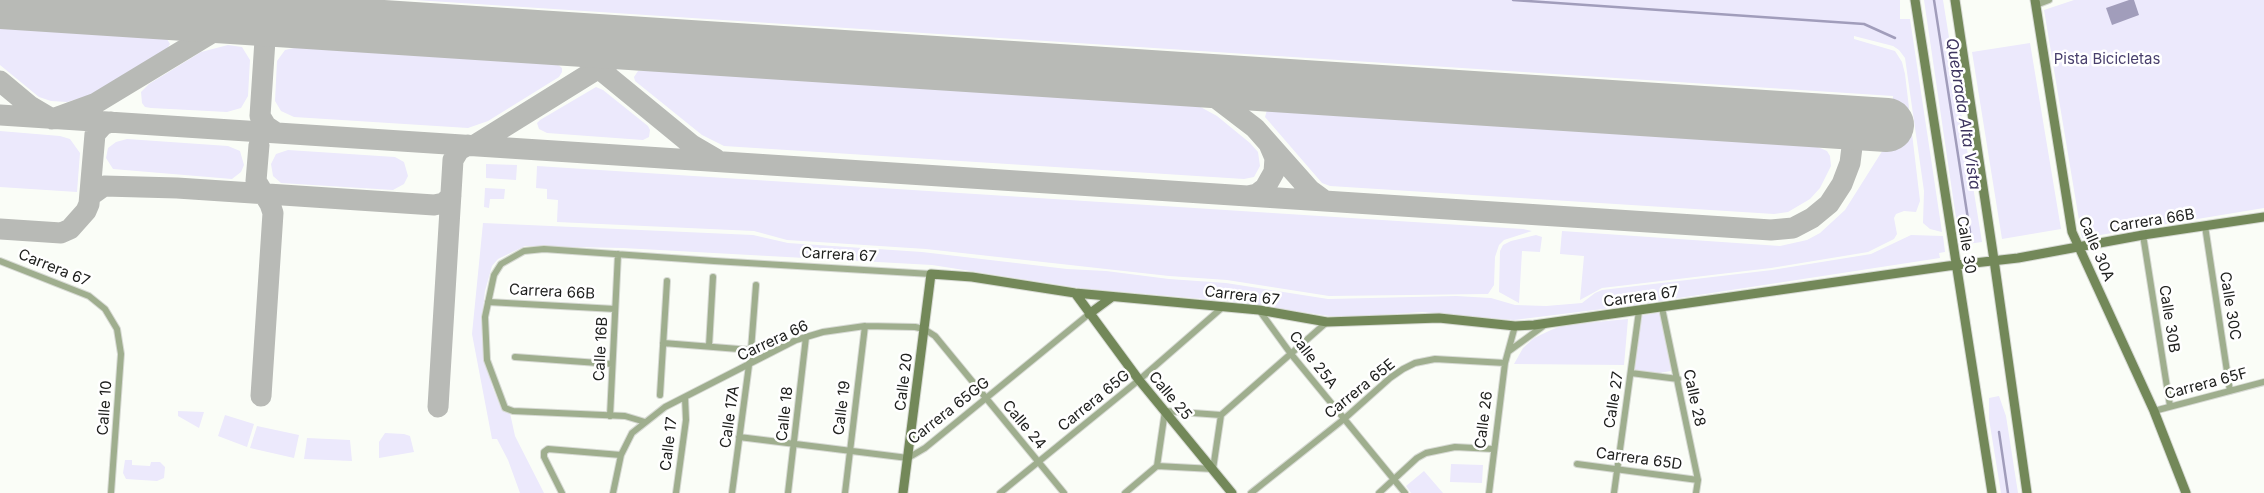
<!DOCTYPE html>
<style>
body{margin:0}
canvas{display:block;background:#fafdf7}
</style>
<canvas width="2264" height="493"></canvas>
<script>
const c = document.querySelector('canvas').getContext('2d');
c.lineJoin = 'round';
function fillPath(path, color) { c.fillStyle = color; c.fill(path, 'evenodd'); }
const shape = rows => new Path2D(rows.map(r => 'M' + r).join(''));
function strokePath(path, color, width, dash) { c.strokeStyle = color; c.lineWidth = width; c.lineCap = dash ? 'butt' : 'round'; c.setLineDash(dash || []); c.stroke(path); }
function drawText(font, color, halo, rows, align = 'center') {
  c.font = font + ' Inter,sans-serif'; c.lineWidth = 5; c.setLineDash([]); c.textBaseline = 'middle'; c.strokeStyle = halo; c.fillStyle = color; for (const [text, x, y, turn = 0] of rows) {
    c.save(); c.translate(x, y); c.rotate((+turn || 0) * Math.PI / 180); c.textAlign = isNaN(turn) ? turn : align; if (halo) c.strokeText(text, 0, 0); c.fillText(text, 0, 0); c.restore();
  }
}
fillPath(shape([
 [415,0,1900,0,1900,19,1910,19,1942,232,1930,229,1923,223,1924,191,1905,58,1899,50,1893,46,1854,36,1854,39,1895,51,1902,62,1905,74,1920,201,1916,212,1904,211,1896,214,1894,218,1897,234,1894,239,1868,252,1771,268,1602,288,1580,300,1584,256,1560,254,1562,231,1780,246,1807,240,1820,233,1845,210,1886,145,1891,132,1893,96],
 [1924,0,1943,0,1982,242,1960,245],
 [2074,0,2264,0,2264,208,2082,238,2044,10],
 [0,27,160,36,167,39,170,44,167,49,92,95,67,102,51,101,39,97,0,65],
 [2030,43,2061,229,2002,239,1972,52],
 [228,45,242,47,250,60,248,96,241,108,227,112,151,108,145,107,142,103,141,92,149,84,201,52],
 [298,47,557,64,562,68,562,72,559,77,488,121,468,128,294,117,281,111,275,101,277,61,285,50],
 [650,70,1195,104,1217,116,1250,143,1258,152,1260,166,1254,177,1244,179,724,146,702,135,635,81,634,77,638,71],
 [596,87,603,90,648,126,650,130,649,137,643,140,547,133,539,129,537,123,540,120],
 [1272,109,1806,142,1827,151,1830,156,1831,166,1820,188,1810,199,1788,212,1774,214,1330,186,1322,183,1265,117,1267,110],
 [0,131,60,136,70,139,80,153,77,192,0,187],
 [127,139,228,146,240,151,244,165,241,172,232,179,113,169,106,158,108,148,116,142],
 [288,150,395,157,404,162,408,176,404,184,393,190,281,183,273,176,271,164,276,154],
 [486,164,517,165,516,180,486,178],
 [537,166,1523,229,1532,231,1504,240,1499,245,1495,257,1494,285,1488,294,1329,296,1227,280,1169,276,926,249,787,240,754,231,557,222,558,200,547,199,547,189,536,188],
 [485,188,505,189,504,199,490,199,489,208,484,207],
 [483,223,753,235,788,243,922,252,1067,269,1106,271,1169,279,1226,283,1328,299,1456,296,1491,298,1515,305,1546,306,1582,303,1595,293,1602,290,1772,270,1871,254,1911,235,1943,236,1945,252,1939,253,1940,258,1627,306,1514,320,1422,312,1352,317,1329,316,1238,302,1080,288,932,265,623,248,525,246,498,259,492,266,485,291,482,318,484,351,492,386,501,408,510,413,515,436,544,493,520,493,508,460,497,439,492,439,472,334],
 [1536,235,1542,237,1540,252,1522,251,1519,303,1499,292,1500,251,1503,245,1511,241],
 [1661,312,1671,371,1653,374,1634,371,1640,316],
 [1628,319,1624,365,1514,364,1523,348,1534,338,1551,330,1564,325],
 [1999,396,2006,416,2018,493,2001,493,1989,419,1989,398],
 [178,411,204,412,199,428,178,416],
 [225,415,254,424,247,447,218,436],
 [257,426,299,435,294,458,250,448],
 [385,433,404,434,410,436,414,452,379,458,379,442],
 [307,438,350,440,352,461,304,459],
 [125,460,132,460,132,465,150,466,151,462,160,462,165,467,164,478,157,481,126,479,123,473],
 [1451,464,1483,465,1482,483,1450,482],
 [1424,471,1443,493,1411,493,1406,486]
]), '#ece9fc');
fillPath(shape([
 [2129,0,2134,0,2139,15,2112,25,2106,8]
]), '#a19dbb');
strokePath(shape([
 [1513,0,1864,24,1895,38],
 [1934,0,1970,232],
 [1999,432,2008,493]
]), '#a19dbb', 2.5);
strokePath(shape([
 [555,38,570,45,692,145,716,159],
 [1191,79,1255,128,1310,190,1325,201],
 [0,81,30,106,52,119,96,103,238,17],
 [0,115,1771,230,1793,228,1812,218,1829,204,1842,184,1850,163,1852,147,1851,139,1847,131,1830,121],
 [275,132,266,126,260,116,265,40,268,31,274,25,282,21,292,21],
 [259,145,256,181,270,204,273,213,261,396],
 [475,145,631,48,648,44],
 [90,196,104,186,177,188,434,205,444,203,451,196],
 [1248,196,1257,194,1265,188,1274,172,1275,158,1269,144],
 [0,229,61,233,70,229,86,211,89,204,95,134,103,125,111,122],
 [438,407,453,160,459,150,468,145]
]), '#b8bab6', 21);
strokePath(shape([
 [0,2,1887,125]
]), '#b8bab6', 54);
const street = shape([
 [2036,5,2049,0],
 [2205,226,2230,391],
 [2143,235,2170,406],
 [0,261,89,296,105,309,117,329,121,354,111,493],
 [488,302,615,309],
 [1662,308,1698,480,1696,493],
 [1259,310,1291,354,1405,493],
 [663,343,751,350],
 [709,346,713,277],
 [1509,351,1546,324],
 [515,357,612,364],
 [1631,373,1678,379],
 [660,395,667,281],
 [2154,411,2264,382],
 [610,416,618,254],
 [645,422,625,416,513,411,505,408,487,360,485,317,494,275,501,264,524,251,544,249,714,261,931,274],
 [739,437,908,458,925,448,1089,314],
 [1577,464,1698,480],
 [1157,466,1165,411,1221,415],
 [562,493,544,457,544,452,548,449,621,455],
 [613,493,621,455,632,433,665,407,796,340,823,332,865,326,915,327,924,329,935,336,1064,493],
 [676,493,686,420,685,397],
 [732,493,751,350,756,285],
 [788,493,806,337],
 [845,493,865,326],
 [1000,493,1139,380,1224,306],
 [1125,493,1157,466,1213,469,1221,415,1327,322],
 [1251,493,1344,419,1390,378,1403,369,1415,363,1435,359,1505,363],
 [1379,493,1417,458,1426,453,1455,447,1493,449],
 [1489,493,1505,363,1515,326],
 [1614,493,1639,311]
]);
const secondary = shape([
 [1915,0,1992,493],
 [1955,0,1994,260,2027,493],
 [2035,0,2072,232,2154,411,2186,493],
 [1075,293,1139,380,1232,493],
 [1089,314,1112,297],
 [903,493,931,274,972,277,1075,293,1259,310,1327,322,1439,318,1515,326,1534,325,1948,266,2018,258,2143,235,2264,217]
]);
strokePath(street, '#d7dad4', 8);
strokePath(secondary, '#d7dad4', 11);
strokePath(street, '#9fae8e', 6);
strokePath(secondary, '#738859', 9);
drawText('15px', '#483f6c', '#fff', [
 ["Pista Bicicletas",2107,59]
]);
drawText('15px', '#20211f', '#fff', [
 ["Carrera 66B",2152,221,-9],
 ["Calle 30",1966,245,81],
 ["Calle 30A",2096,249,67],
 ["Carrera 67",839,255,3],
 ["Carrera 67",54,268,22],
 ["Carrera 66B",552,292,3],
 ["Carrera 67",1242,296,7],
 ["Carrera 67",1641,297,-8],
 ["Calle 30C",2230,306,81],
 ["Calle 30B",2169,319,81],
 ["Carrera 66",773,341,-25],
 ["Calle 16B",601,349,-87],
 ["Calle 25A",1313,360,52],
 ["Calle 20",904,382,-83],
 ["Carrera 65F",2206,384,-15],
 ["Carrera 65E",1360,389,-39],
 ["Calle 25",1170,396,50],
 ["Calle 28",1694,398,78],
 ["Calle 27",1614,400,-81],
 ["Carrera 65G",1094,401,-39],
 ["Calle 10",105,408,-86],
 ["Calle 19",842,408,-83],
 ["Carrera 65GG",949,411,-38],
 ["Calle 18",785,414,-84],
 ["Calle 17A",730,417,-82],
 ["Calle 26",1484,420,-83],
 ["Calle 24",1024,425,50],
 ["Calle 17",669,444,-83],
 ["Carrera 65D",1639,459,8]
]);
drawText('italic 16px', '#3e3560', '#fff', [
 ["Quebrada Alta Vista",1963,114,81]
]);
</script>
